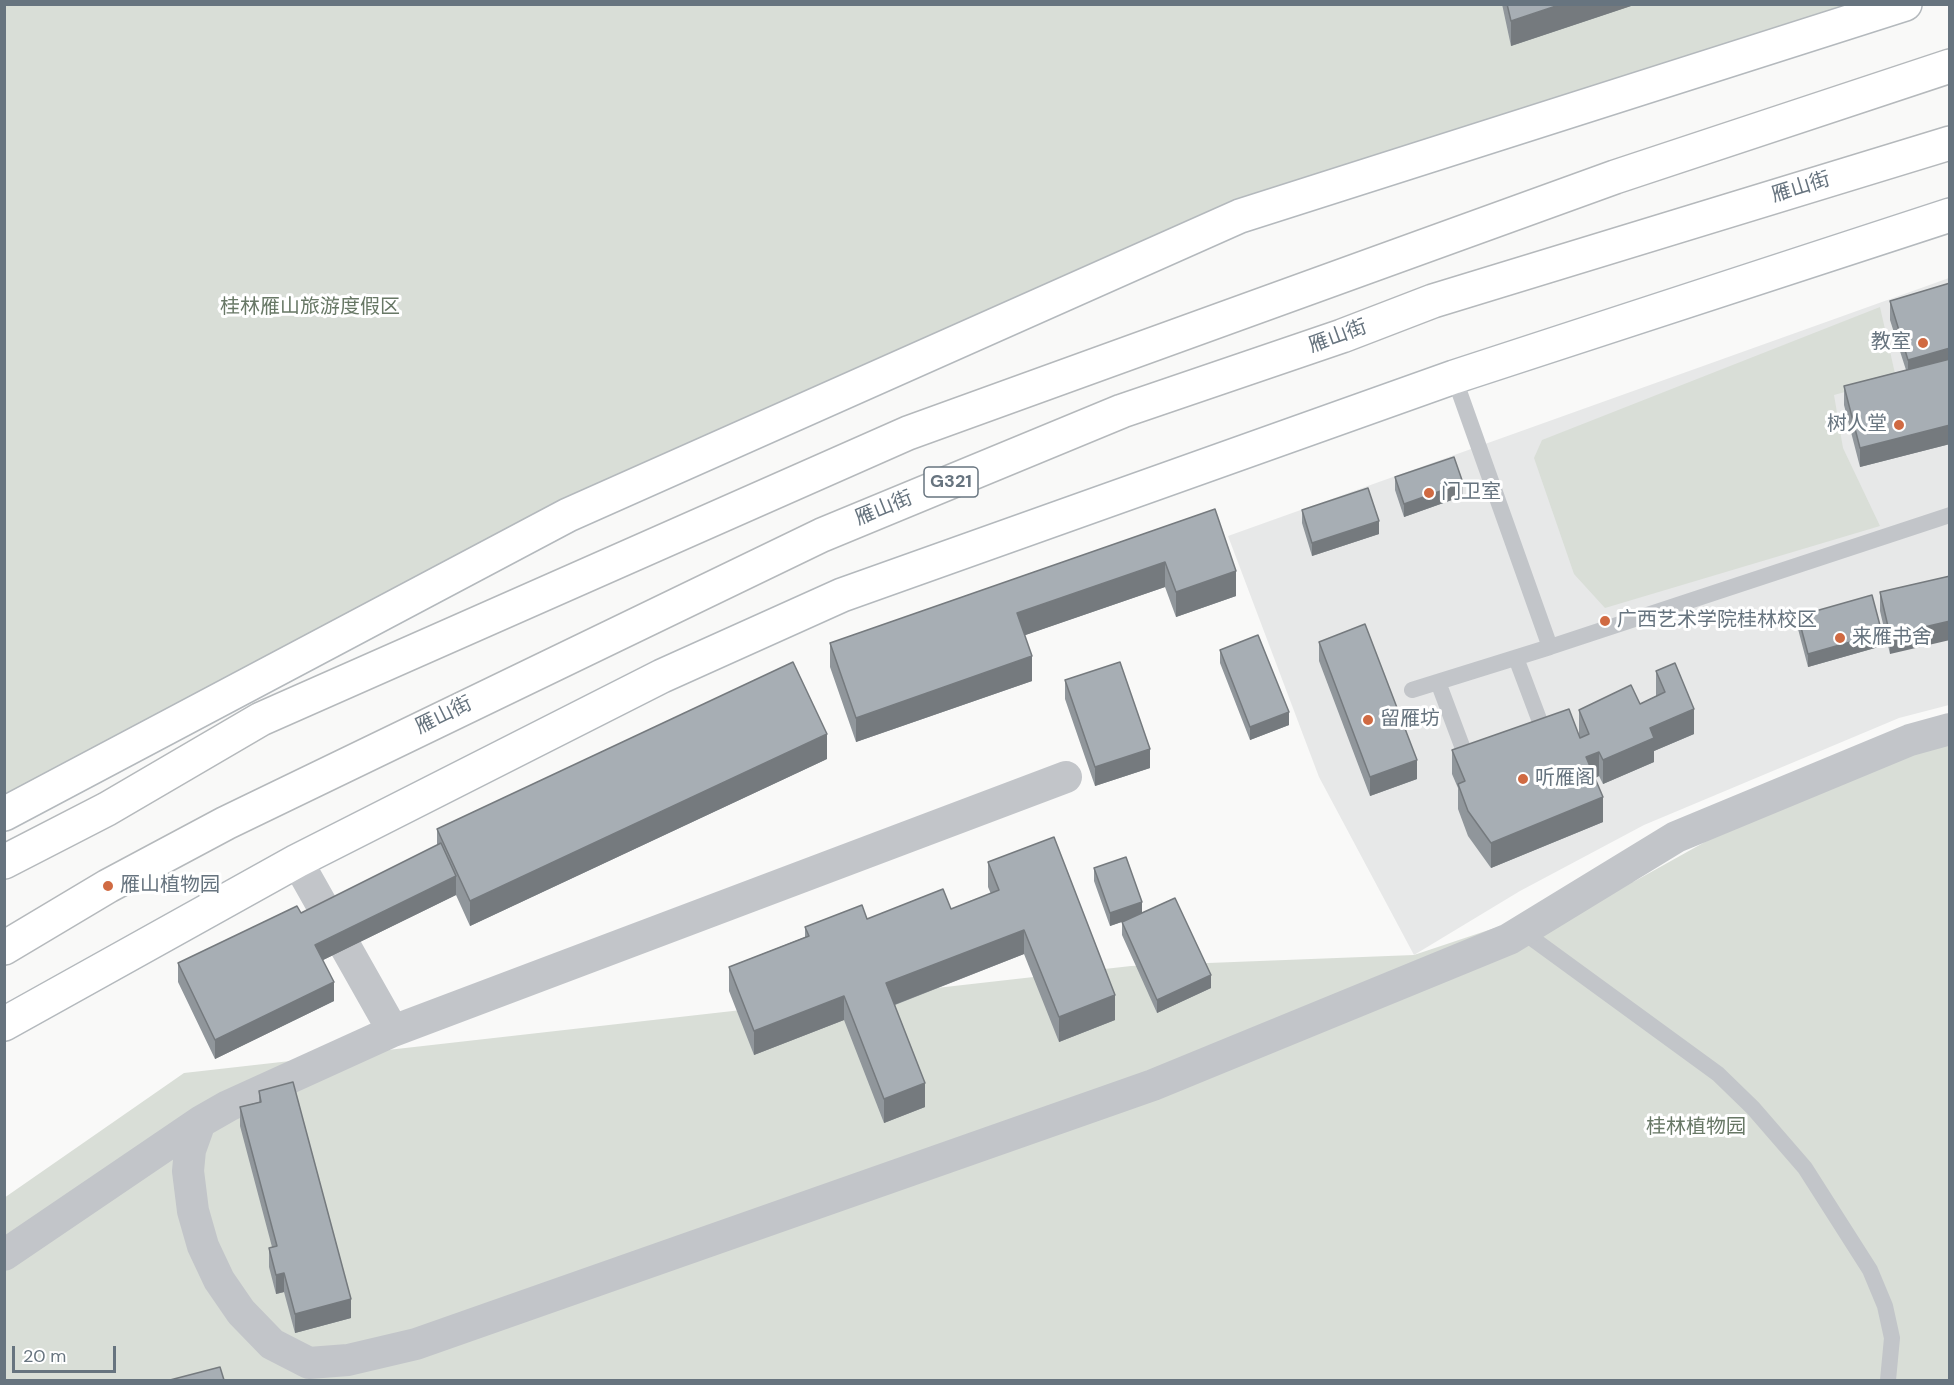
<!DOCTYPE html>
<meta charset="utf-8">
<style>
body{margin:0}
#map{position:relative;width:1954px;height:1385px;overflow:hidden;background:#f9f9f8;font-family:"DM Sans",sans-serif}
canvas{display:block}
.frame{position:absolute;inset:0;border:6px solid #67747f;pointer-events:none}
.scale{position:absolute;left:12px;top:1346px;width:104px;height:27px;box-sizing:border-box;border:3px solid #67747f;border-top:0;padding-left:8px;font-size:18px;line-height:21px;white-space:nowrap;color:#67747f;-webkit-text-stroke:4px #fff;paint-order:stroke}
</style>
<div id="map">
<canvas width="1954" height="1385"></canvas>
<div class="frame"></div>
<div class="scale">20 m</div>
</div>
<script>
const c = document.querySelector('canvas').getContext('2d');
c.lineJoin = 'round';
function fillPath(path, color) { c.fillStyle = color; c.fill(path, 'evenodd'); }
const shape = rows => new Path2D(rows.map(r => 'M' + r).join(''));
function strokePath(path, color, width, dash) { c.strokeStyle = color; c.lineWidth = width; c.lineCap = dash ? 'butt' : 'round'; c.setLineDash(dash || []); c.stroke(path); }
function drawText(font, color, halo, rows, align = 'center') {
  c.font = font + ' "DM Sans","Noto Sans SC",sans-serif'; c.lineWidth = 6; c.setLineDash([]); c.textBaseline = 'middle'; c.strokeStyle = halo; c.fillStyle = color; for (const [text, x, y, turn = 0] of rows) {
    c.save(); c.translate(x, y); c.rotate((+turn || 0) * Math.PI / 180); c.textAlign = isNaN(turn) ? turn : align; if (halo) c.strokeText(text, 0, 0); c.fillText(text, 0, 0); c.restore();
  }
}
fillPath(shape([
 [1949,278,1949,705,1899,718,1644,825,1520,891,1414,955,1319,777,1228,536]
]), '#e7e8e8');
fillPath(shape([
 [5,5,1905,5,1240,216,742,436,5,814],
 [1880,307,1896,378,1834,395,1843,448,1880,526,1605,608,1574,574,1534,458,1542,440],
 [1949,740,1949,1380,5,1380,4,1198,184,1073,1131,966,1414,955,1635,881,1730,828]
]), '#d9ded7');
const secondary = shape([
 [4,814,568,515,1240,216,1905,4],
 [4,1024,297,861,662,676,842,595,1454,377,1950,215]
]);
const highway = shape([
 [4,862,107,809,261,719,908,433,1615,177,1950,66],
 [4,948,108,886,226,823,822,535,1122,411,1342,336,1433,301,1950,143]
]);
strokePath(secondary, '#b4b9bd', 36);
strokePath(highway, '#b5b9bc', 36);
strokePath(shape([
 [1454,377,1550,647,1950,515],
 [1516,658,1545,735],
 [1438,682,1468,762],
 [1412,690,1550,647],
 [1522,931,1718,1074,1753,1108,1805,1168,1870,1270,1885,1306,1892,1338,1888,1380]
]), '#c2c5c9', 16);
strokePath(shape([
 [297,861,393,1031,228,1106,200,1122,190,1150,188,1171,193,1211,203,1246,219,1280,241,1312,272,1344,309,1363,348,1360,416,1344,1153,1085,1509,939,1676,837,1910,740,1950,729],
 [393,1031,1066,777],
 [4,1255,200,1122]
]), '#c2c5c9', 32);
strokePath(secondary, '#fff', 33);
strokePath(highway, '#fff', 33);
fillPath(shape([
 [1502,4,1637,4,1511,46],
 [1950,283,1950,444,1860,467,1844,405,1844,386,1906,370,1890,320,1890,301],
 [1395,477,1463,496,1404,517,1395,490],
 [1215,509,1236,596,1176,617,1165,587,1025,635,1032,681,856,742,830,667,830,643],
 [1302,510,1379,534,1312,556,1302,523],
 [1950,576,1890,654,1880,611,1880,592],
 [1798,616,1882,646,1808,667,1798,629],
 [1319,642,1417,779,1370,796,1319,661],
 [1220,650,1289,725,1250,740,1220,663],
 [1656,671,1694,734,1654,751,1654,762,1603,784,1599,776,1595,778,1603,822,1491,868,1468,836,1458,809,1458,788,1452,774,1452,750,1579,734,1579,710,1640,704,1656,696],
 [1065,680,1150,768,1095,786,1065,699],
 [827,759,470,926,456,895,323,960,334,1001,215,1059,178,982,178,963,301,913,437,846,437,829],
 [988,862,1115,1020,1059,1042,1024,954,895,1005,925,1107,884,1123,844,1020,754,1055,729,991,729,967,805,937,805,927,951,909,991,894,988,887],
 [1094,868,1142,913,1211,988,1157,1013,1122,935,1122,922,1127,920,1110,926,1094,881],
 [259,1091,351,1318,295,1333,284,1292,276,1294,269,1267,269,1248,272,1247,240,1126,240,1107,259,1102]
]), '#90969b');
fillPath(shape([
 [1562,4,1637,4,1511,46,1511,21],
 [1950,348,1950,367,1908,379,1908,360],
 [1950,425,1950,444,1860,467,1860,448],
 [1463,483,1463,496,1404,517,1404,504],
 [1379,521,1379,534,1312,556,1312,543],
 [1165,562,1165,587,1017,638,1017,613],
 [1236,571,1236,596,1176,617,1176,592],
 [1950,621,1950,640,1890,654,1890,635],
 [1882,633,1882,646,1808,667,1808,654],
 [1032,656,1032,681,856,742,856,718],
 [1694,709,1694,734,1654,751,1654,762,1603,784,1603,760,1650,728],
 [1289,712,1289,725,1250,740,1250,727],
 [827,734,827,759,470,926,470,901],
 [1150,749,1150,768,1095,786,1095,767],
 [1599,752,1599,776,1586,782,1586,757],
 [1417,760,1417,779,1370,796,1370,777],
 [1603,797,1603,822,1491,868,1491,843],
 [456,876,456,895,315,964,315,945],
 [1142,902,1142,915,1110,926,1110,913],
 [1024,930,1024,954,886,1008,886,983],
 [1211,975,1211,988,1157,1013,1157,1000],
 [334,982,334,1001,215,1059,215,1040],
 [1115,995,1115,1020,1059,1042,1059,1017],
 [844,996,844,1020,754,1055,754,1031],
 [925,1083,925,1107,884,1123,884,1099],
 [284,1273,284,1292,276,1294,276,1275],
 [351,1299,351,1318,295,1333,295,1314]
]), '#757a7e');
const building = shape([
 [1507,4,1562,4,1511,21,1507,4],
 [1950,283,1950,348,1908,360,1890,301,1950,283],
 [1950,359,1950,425,1860,448,1844,386,1950,359],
 [1454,457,1463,483,1404,504,1395,477,1454,457],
 [1368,488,1379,521,1312,543,1302,510,1368,488],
 [1215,509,1236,571,1176,592,1165,562,1017,613,1032,656,856,718,830,643,1215,509],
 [1950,576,1950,621,1890,635,1880,592,1950,576],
 [1872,595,1882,633,1808,654,1798,616,1872,595],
 [1365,624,1417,760,1370,777,1319,642,1365,624],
 [1258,635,1289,712,1250,727,1220,650,1258,635],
 [793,662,827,734,470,901,437,829,793,662],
 [1120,662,1150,749,1095,767,1065,680,1120,662],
 [1675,663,1694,709,1650,728,1654,738,1603,760,1599,752,1586,757,1603,797,1491,843,1468,811,1458,784,1465,781,1452,750,1569,709,1580,738,1589,734,1579,710,1631,685,1640,704,1665,692,1656,671,1675,663],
 [1054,837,1115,995,1059,1017,1024,930,886,983,925,1083,884,1099,844,996,754,1031,729,967,809,936,805,927,862,905,867,919,943,889,951,909,999,890,988,862,1054,837],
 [441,843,456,876,315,945,334,982,215,1040,178,963,297,906,301,913,441,843],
 [1126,857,1142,902,1110,913,1094,868,1126,857],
 [1175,898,1211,975,1157,1000,1122,922,1175,898],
 [293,1082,351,1299,295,1314,284,1273,276,1275,269,1248,277,1246,240,1107,261,1102,259,1091,293,1082],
 [220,1367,224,1380,170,1380,220,1367]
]);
fillPath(building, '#a7aeb4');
strokePath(building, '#757a7e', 1.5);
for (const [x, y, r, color] of [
 [1923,343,6,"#d06a42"],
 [1899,425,6,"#d06a42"],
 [1429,493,6,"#d06a42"],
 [1605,621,6,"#d06a42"],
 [1840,638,6,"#d06a42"],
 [1368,720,6,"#d06a42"],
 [1523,779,6,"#d06a42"],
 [108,886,6,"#d06a42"]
]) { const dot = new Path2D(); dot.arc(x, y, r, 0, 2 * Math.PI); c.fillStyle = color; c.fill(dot); strokePath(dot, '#fff', 2); }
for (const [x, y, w] of [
 [951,482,54]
]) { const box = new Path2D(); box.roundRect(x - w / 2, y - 15, w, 30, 4.5); c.fillStyle = '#fff'; c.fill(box); strokePath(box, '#67747f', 1.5); }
drawText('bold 18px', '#67747f', null, [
 ["G321",951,482]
]);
drawText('20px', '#67747f', '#fff', [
 ["雁山街",1801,188,-17],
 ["雁山街",1338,337,-20],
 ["雁山街",884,509,-22],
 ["雁山街",444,716,-26]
]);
drawText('20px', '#687866', '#fff', [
 ["桂林雁山旅游度假区",310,308],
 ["桂林植物园",1696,1128]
]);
drawText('20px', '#67747f', '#fff', [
 ["教室",1911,343,"right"],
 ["树人堂",1887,425,"right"],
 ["门卫室",1441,493],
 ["广西艺术学院桂林校区",1617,621],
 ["来雁书舍",1852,638],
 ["留雁坊",1380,720],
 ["听雁阁",1535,779],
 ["雁山植物园",120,886]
], 'left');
</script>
